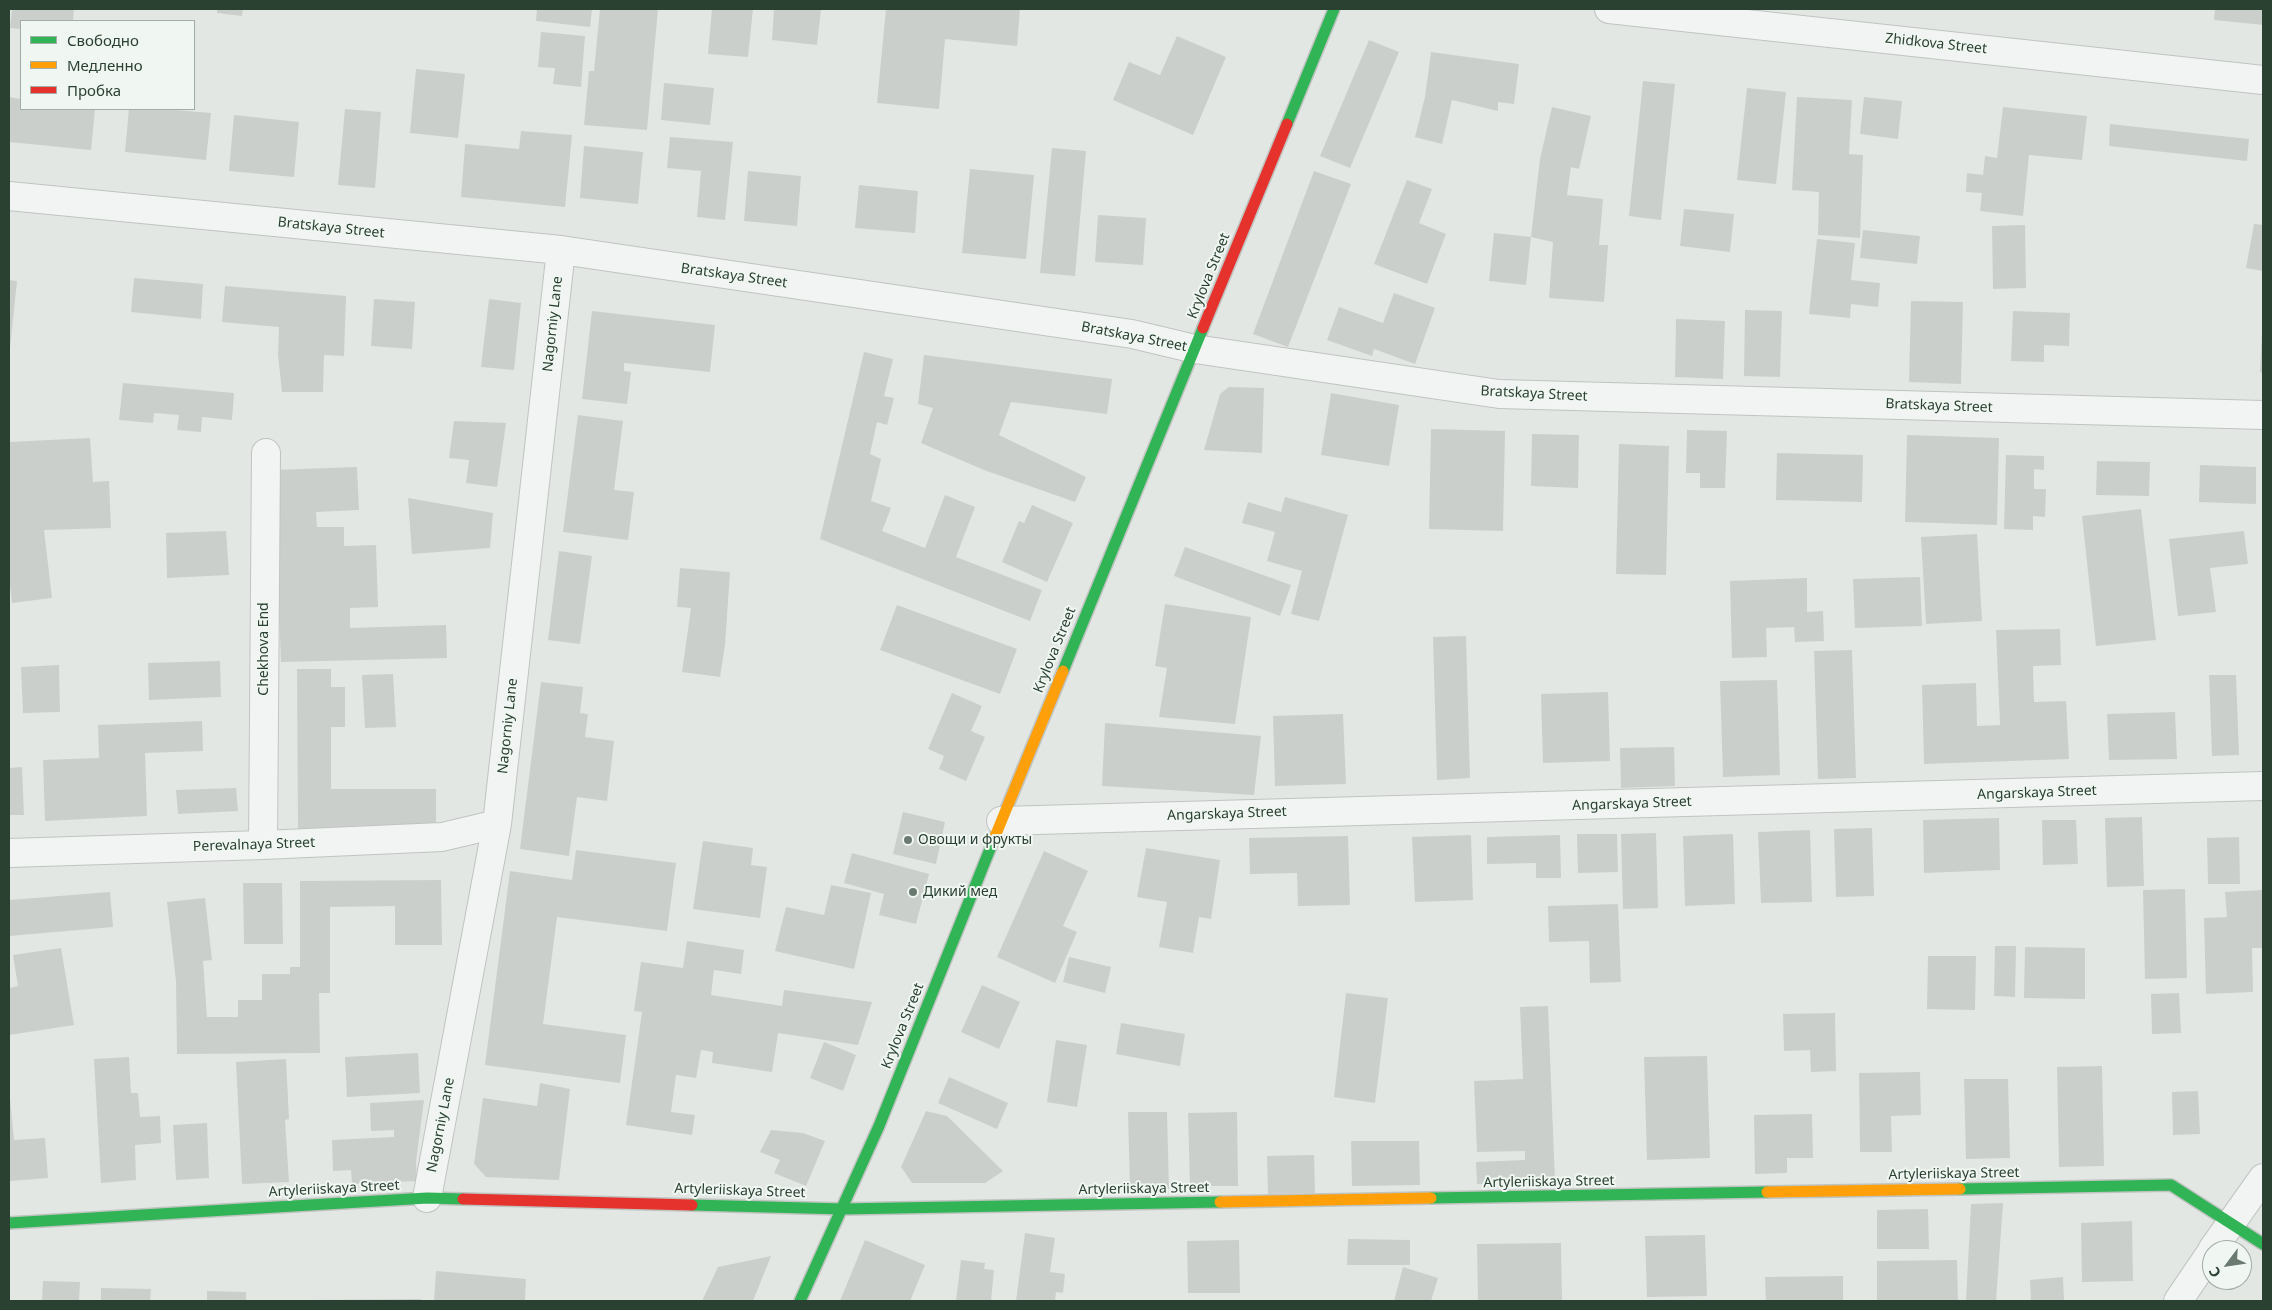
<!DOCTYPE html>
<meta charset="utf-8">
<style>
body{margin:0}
#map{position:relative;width:2272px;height:1310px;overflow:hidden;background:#e3e7e4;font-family:"Noto Sans",sans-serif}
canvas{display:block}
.frame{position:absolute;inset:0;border:10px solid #2a4031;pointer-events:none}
.legend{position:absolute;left:20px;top:20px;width:175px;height:90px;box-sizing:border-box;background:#f0f6f2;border:1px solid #a1ada5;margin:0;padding:6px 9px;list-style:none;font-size:15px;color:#2a4031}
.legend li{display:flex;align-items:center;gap:10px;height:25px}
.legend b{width:25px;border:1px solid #a1ada5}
.north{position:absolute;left:2202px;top:1240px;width:50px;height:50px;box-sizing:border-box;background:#f0f6f2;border:1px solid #a1ada5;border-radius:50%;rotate:239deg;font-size:14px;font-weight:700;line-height:20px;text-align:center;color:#2a4031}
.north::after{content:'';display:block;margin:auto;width:18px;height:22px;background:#6b7a70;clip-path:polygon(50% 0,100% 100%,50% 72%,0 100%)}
</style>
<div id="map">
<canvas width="2272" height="1310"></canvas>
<div class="frame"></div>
<ul class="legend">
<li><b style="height:6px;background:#30b455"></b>Свободно</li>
<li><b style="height:6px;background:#ff9f0a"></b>Медленно</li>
<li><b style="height:6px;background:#e5322d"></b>Пробка</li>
</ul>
<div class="north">С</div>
</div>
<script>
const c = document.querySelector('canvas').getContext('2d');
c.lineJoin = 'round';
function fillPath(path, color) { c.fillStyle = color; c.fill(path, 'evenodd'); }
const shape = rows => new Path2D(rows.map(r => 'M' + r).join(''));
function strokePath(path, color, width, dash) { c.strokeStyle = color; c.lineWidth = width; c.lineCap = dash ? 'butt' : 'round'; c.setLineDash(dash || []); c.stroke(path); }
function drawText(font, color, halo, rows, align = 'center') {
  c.font = font + ' "Noto Sans",sans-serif'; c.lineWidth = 4; c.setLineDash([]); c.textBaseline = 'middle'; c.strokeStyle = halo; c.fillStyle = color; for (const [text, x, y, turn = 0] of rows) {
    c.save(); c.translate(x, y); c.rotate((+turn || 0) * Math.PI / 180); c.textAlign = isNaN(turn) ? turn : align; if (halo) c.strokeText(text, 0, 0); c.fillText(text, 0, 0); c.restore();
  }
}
fillPath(shape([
 [12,9,74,9,73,21,21,21,21,29,10,28],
 [217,9,243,9,242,16,217,13],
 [537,9,592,9,590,27,536,21],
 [600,9,658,9,647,130,584,125,589,71,594,71],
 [712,9,753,9,748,57,708,54],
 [774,9,821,9,817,45,772,40],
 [886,9,1020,9,1017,46,945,39,939,109,877,103],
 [2215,9,2263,9,2263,25,2214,20],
 [541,32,585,36,581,87,553,84,555,68,538,67],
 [1177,36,1226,57,1193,135,1113,100,1129,62,1160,75],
 [1369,40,1399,52,1350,168,1320,156],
 [1431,52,1519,64,1514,104,1498,102,1498,111,1452,100,1442,144,1415,137,1425,97],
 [416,69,465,74,458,138,410,133],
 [1643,81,1675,84,1661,220,1629,216],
 [664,83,714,88,710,125,661,120],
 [1747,88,1786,92,1776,184,1737,180],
 [9,97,21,99,21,109,95,109,91,150,9,142],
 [1797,97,1852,100,1849,154,1863,155,1860,238,1818,235,1819,192,1792,190],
 [1864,97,1902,101,1898,139,1860,134],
 [1552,107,1591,116,1579,169,1571,167,1567,195,1603,199,1599,245,1608,245,1604,302,1549,298,1553,242,1531,237,1540,159],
 [2003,107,2087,116,2082,160,2029,155,2023,216,1980,211,1982,193,1966,192,1967,173,1983,175,1985,156,1997,158],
 [129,109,163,109,211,113,206,160,125,152],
 [345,109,381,112,375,188,338,185],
 [234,115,299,122,294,177,229,171],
 [2110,124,2249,139,2247,161,2109,146],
 [521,131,572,135,565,207,461,197,465,144,519,149],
 [670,137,733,142,725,220,697,217,701,171,667,168],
 [584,146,643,152,638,204,580,198],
 [1052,148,1086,151,1075,276,1040,273],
 [970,169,1034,175,1026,259,962,253],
 [748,171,801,176,797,226,744,221],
 [1314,171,1351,184,1288,347,1253,334],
 [1407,180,1432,189,1419,223,1446,234,1427,284,1374,264],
 [859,185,918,191,915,233,855,228],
 [1684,209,1734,214,1730,252,1680,246],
 [1098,215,1146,218,1143,265,1095,262],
 [2254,224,2263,225,2263,271,2246,268],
 [2025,225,2026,288,1993,289,1992,226],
 [1863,230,1920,236,1917,264,1860,258],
 [1494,233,1531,237,1526,285,1489,281],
 [1817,239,1855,243,1851,280,1880,283,1878,307,1851,304,1850,318,1809,314],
 [134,278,203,284,201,319,131,312],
 [9,280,17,281,10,349,9,349],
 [225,286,346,296,344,356,324,355,323,392,282,392,278,355,279,327,222,322],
 [1394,293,1435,308,1415,364,1374,349,1372,356,1327,340,1339,307,1383,323],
 [374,299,415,302,412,349,371,346],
 [489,299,521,303,514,370,481,367],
 [1911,301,1963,302,1961,384,1909,382],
 [1745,310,1782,311,1780,377,1744,376],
 [592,311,715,325,710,372,624,363,624,371,631,372,627,404,582,399],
 [2013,311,2070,313,2069,346,2044,345,2044,362,2011,361],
 [1676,319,1725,321,1723,379,1675,377],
 [2262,332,2263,332,2263,373,2260,372],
 [864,352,893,359,884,396,894,398,887,425,877,422,870,454,881,459,871,501,891,508,882,531,925,548,945,495,975,507,956,557,1042,590,1030,621,820,539],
 [924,355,1112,379,1107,414,1011,402,999,435,1086,477,1075,502,984,470,921,443,933,408,918,404],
 [123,383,234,393,232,420,202,417,201,432,177,430,179,415,154,413,153,423,119,420],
 [1229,387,1264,388,1262,453,1204,450,1220,394],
 [1331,393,1399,405,1389,466,1321,455],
 [578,415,623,421,614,490,634,492,628,540,563,532],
 [454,421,506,423,497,487,466,483,469,460,449,458],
 [1431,429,1505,431,1503,531,1429,529],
 [1687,430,1727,431,1725,488,1700,488,1700,473,1686,473],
 [1532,434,1579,435,1578,488,1531,486],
 [1907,435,1999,438,1997,525,1905,522],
 [90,438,93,482,109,481,111,528,44,530,52,598,12,603,9,575,9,442],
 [1619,444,1669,446,1666,575,1616,574],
 [1777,453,1863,455,1862,502,1776,500],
 [2006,455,2044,456,2044,470,2034,469,2034,489,2046,489,2045,517,2033,516,2033,530,2004,529],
 [2097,461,2150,462,2149,496,2096,495],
 [2200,465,2256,467,2256,504,2199,502],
 [357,467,359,510,316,512,317,527,344,527,344,546,376,545,378,607,350,608,350,628,446,625,447,658,281,662,274,470],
 [1285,497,1348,515,1319,621,1291,614,1302,571,1267,561,1275,532,1242,523,1248,502,1281,512],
 [408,498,493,513,490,548,412,554],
 [1032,505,1073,523,1047,582,1002,562,1019,521,1024,523],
 [2141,509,2156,640,2096,646,2082,516],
 [226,531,229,575,167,578,166,533],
 [2244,531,2248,564,2210,568,2216,612,2178,616,2169,539],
 [1977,534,1982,621,1926,624,1921,537],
 [1185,547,1291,585,1280,616,1174,576],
 [559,551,592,556,580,644,548,640],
 [680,568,730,572,725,645,720,677,682,672,691,608,677,607],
 [1920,577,1922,626,1855,628,1853,579],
 [1807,578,1807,612,1823,611,1824,641,1795,642,1794,627,1766,628,1767,657,1732,658,1730,581],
 [1165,604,1251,617,1235,724,1159,717,1167,668,1155,666],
 [897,605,1017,649,1000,694,880,650],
 [2060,629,2061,665,2033,666,2034,702,2066,701,2069,759,1924,764,1922,685,1976,683,1977,726,2000,725,1996,630],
 [1466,636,1470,778,1437,780,1433,637],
 [1852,650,1856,778,1818,779,1814,651],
 [220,661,221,697,149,700,148,663],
 [59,665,60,712,23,713,21,667],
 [297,669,331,669,331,687,345,687,345,727,331,727,331,789,436,789,436,829,298,830],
 [393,674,396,727,365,728,362,675],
 [2209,675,2236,675,2239,755,2212,756],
 [1777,680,1780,775,1723,777,1720,681],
 [541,682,583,687,580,713,588,714,585,737,614,741,607,801,577,797,569,856,520,849],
 [1608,692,1610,761,1543,763,1541,694],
 [952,693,982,706,971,731,985,737,966,781,939,769,944,756,928,749],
 [2175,712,2177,759,2109,760,2107,714],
 [1343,714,1346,784,1275,786,1273,716],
 [202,721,203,751,145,753,147,816,45,821,43,760,99,758,98,725],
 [1105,723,1261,736,1254,795,1102,786],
 [1674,747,1675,786,1621,788,1620,748],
 [22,767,24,815,9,815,9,768],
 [236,788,238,811,178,814,176,790],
 [903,812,945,822,936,864,893,854],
 [2142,817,2144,886,2107,887,2105,818],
 [1999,818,2000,870,1924,873,1923,820],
 [2042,820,2076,820,2078,864,2043,865],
 [1872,828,1874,896,1836,897,1834,829],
 [1810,830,1812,902,1761,903,1758,832],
 [1656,833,1658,908,1623,909,1621,834],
 [1577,834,1617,834,1618,872,1578,873],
 [1733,834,1735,904,1685,906,1683,836],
 [1471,835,1473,900,1415,902,1412,837],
 [1560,835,1561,878,1536,878,1536,863,1487,864,1487,837],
 [1348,836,1350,905,1298,906,1297,873,1250,874,1249,838],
 [2239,837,2240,884,2208,884,2207,838],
 [703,841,753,848,751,865,767,867,760,918,693,909],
 [1146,848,1220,860,1211,919,1199,917,1193,953,1159,947,1167,902,1137,897],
 [576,850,676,863,667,931,557,917,543,1024,626,1035,620,1083,485,1065,510,871,572,880],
 [1044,851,1088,871,1063,926,1077,932,1055,983,997,957],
 [852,853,929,874,916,924,879,915,884,894,844,883],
 [441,880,442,945,395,945,395,906,330,907,330,993,319,993,320,1053,177,1054,176,981,167,902,205,898,212,960,203,961,207,1017,238,1017,238,1000,262,1000,262,974,290,974,290,967,300,967,300,881],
 [243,883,282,883,283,944,244,944],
 [831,885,871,893,854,969,775,951,786,907,824,915],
 [2185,889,2187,978,2145,979,2143,890],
 [2263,890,2263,948,2252,948,2253,992,2206,994,2204,918,2227,917,2225,892],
 [110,892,113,927,9,936,9,900],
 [1618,904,1621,982,1590,983,1589,941,1549,942,1548,906],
 [687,941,744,950,741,974,714,970,711,995,782,1006,784,990,872,1002,858,1045,778,1033,772,1072,712,1063,713,1052,701,1050,696,1078,676,1075,671,1112,695,1115,692,1135,626,1125,642,1012,634,1011,641,962,683,968],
 [1995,946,2016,946,2015,997,1994,996],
 [2025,947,2085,948,2085,999,2024,998],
 [61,948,74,1025,9,1035,9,988,18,986,13,955],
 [1928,956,1976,956,1975,1010,1927,1009],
 [1069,957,1111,967,1105,993,1063,982],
 [982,985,1020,1002,999,1049,961,1032],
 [1346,993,1388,998,1375,1103,1334,1097],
 [2179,993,2181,1033,2152,1034,2151,994],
 [1548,1006,1555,1182,1526,1183,1526,1176,1526,1183,1477,1184,1476,1162,1525,1160,1525,1151,1477,1152,1474,1081,1523,1079,1520,1007],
 [1835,1013,1836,1071,1811,1072,1810,1050,1784,1051,1783,1014],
 [1121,1023,1185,1034,1180,1066,1116,1054],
 [1056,1040,1087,1045,1077,1107,1047,1102],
 [824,1042,856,1055,843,1091,810,1078],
 [418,1053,420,1093,347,1097,345,1057],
 [1707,1056,1710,1158,1647,1160,1644,1057],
 [129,1057,131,1093,138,1093,140,1117,160,1116,161,1143,135,1145,136,1180,101,1183,94,1059],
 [286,1059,289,1119,285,1120,289,1182,242,1184,236,1062],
 [2102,1066,2104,1166,2059,1167,2057,1067],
 [1920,1072,1921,1115,1891,1116,1892,1152,1860,1152,1859,1073],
 [949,1077,1008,1103,997,1129,938,1103],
 [1964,1079,2008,1079,2010,1158,1966,1159],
 [540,1083,570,1089,559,1180,486,1177,474,1164,483,1098,537,1106],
 [9,1088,14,1140,45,1138,48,1178,9,1181],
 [2198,1091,2200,1134,2173,1135,2172,1092],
 [424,1100,416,1162,417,1181,352,1184,351,1170,333,1171,332,1140,394,1137,394,1130,371,1131,370,1103],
 [926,1111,947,1116,1003,1171,985,1183,912,1183,901,1167],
 [1128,1112,1167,1112,1169,1189,1130,1190],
 [1237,1112,1238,1186,1190,1186,1188,1113],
 [1812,1114,1813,1158,1787,1158,1787,1173,1755,1174,1754,1115],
 [207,1123,209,1178,176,1180,173,1125],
 [771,1130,803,1133,825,1141,806,1186,774,1173,780,1160,760,1152],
 [1351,1141,1419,1141,1420,1185,1352,1186],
 [1314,1155,1315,1193,1268,1194,1267,1156],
 [2003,1203,1996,1301,1966,1301,1971,1204],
 [1928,1209,1929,1249,1877,1249,1877,1210],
 [2132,1221,2133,1281,2082,1282,2081,1223],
 [1025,1233,1055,1238,1050,1272,1065,1274,1063,1293,1056,1292,1055,1301,1016,1301],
 [1705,1235,1707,1296,1647,1297,1645,1236],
 [1348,1239,1410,1240,1410,1265,1347,1265],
 [865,1240,925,1265,910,1301,840,1301],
 [1239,1240,1240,1293,1188,1293,1187,1241],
 [1561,1243,1562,1301,1478,1300,1477,1244],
 [771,1256,753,1301,702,1301,718,1267],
 [961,1260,985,1263,984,1269,994,1270,991,1301,956,1301],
 [1957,1260,1958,1301,1877,1301,1877,1261],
 [1403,1267,1438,1278,1431,1301,1394,1301],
 [436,1271,526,1279,525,1301,434,1301],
 [1843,1276,1843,1301,1766,1301,1765,1277],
 [2063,1277,2064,1301,2031,1301,2030,1280],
 [43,1281,80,1282,79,1301,42,1301],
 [101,1288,151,1289,150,1301,101,1301],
 [207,1291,246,1292,246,1301,207,1301],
 [421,1299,421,1301,310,1301,310,1300]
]), '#cbcfcc');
const street = shape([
 [1609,9,2263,80],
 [9,196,561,250,1132,334,1195,349,1499,394,2263,415],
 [1001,821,2263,786],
 [263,845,266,453],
 [9,853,263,845,442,837,497,824],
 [427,1198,497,824,561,250],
 [2212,1250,2263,1178],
 [2178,1301,2212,1251]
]);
const fast = shape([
 [1287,124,1334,9],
 [1063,671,1203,328],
 [1960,1189,2171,1185,2263,1244],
 [1431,1198,1767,1192],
 [692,1205,843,1209,1220,1202],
 [9,1223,427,1198,463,1199],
 [800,1301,879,1126,994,839]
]);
const slow = shape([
 [994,839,1063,671],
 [1767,1192,1960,1189],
 [1220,1202,1431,1198]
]);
const jam = shape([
 [1203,328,1287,124],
 [463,1199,692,1205]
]);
strokePath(street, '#c0c4c1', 30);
strokePath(fast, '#c0c4c1', 14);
strokePath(slow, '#c0c4c1', 14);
strokePath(jam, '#c0c4c1', 14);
strokePath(street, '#f1f4f2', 28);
strokePath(fast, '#30b455', 11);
strokePath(slow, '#ff9f0a', 11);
strokePath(jam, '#e5322d', 11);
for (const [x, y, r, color] of [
 [908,840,5,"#6b7a70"],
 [913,892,5,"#6b7a70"]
]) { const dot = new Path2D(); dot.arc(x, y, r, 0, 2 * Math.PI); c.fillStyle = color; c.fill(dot); strokePath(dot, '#f0f6f2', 2); }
drawText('14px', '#2a4031', '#f0f6f2', [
 ["Zhidkova Street",1936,44,6],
 ["Bratskaya Street",331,228,6],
 ["Bratskaya Street",734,276,8],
 ["Krylova Street",1209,276,-68],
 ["Nagorniy Lane",553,324,-84],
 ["Bratskaya Street",1134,337,11],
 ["Bratskaya Street",1534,394,3],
 ["Bratskaya Street",1939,406,2],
 ["Chekhova End",264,649,-90],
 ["Krylova Street",1055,650,-68],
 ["Nagorniy Lane",508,726,-84],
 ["Angarskaya Street",2037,793,-2],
 ["Angarskaya Street",1632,804,-2],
 ["Angarskaya Street",1227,814,-2],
 ["Perevalnaya Street",254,845,-2],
 ["Krylova Street",903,1026,-68],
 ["Nagorniy Lane",441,1125,-79],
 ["Artyleriiskaya Street",1954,1174,-1],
 ["Artyleriiskaya Street",1549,1182,-1],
 ["Artyleriiskaya Street",334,1189,-3],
 ["Artyleriiskaya Street",1144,1189,-1],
 ["Artyleriiskaya Street",740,1191,2]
]);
drawText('14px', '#2a4031', '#f0f6f2', [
 ["Овощи и фрукты",918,840],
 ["Дикий мед",923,892]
], 'left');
</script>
